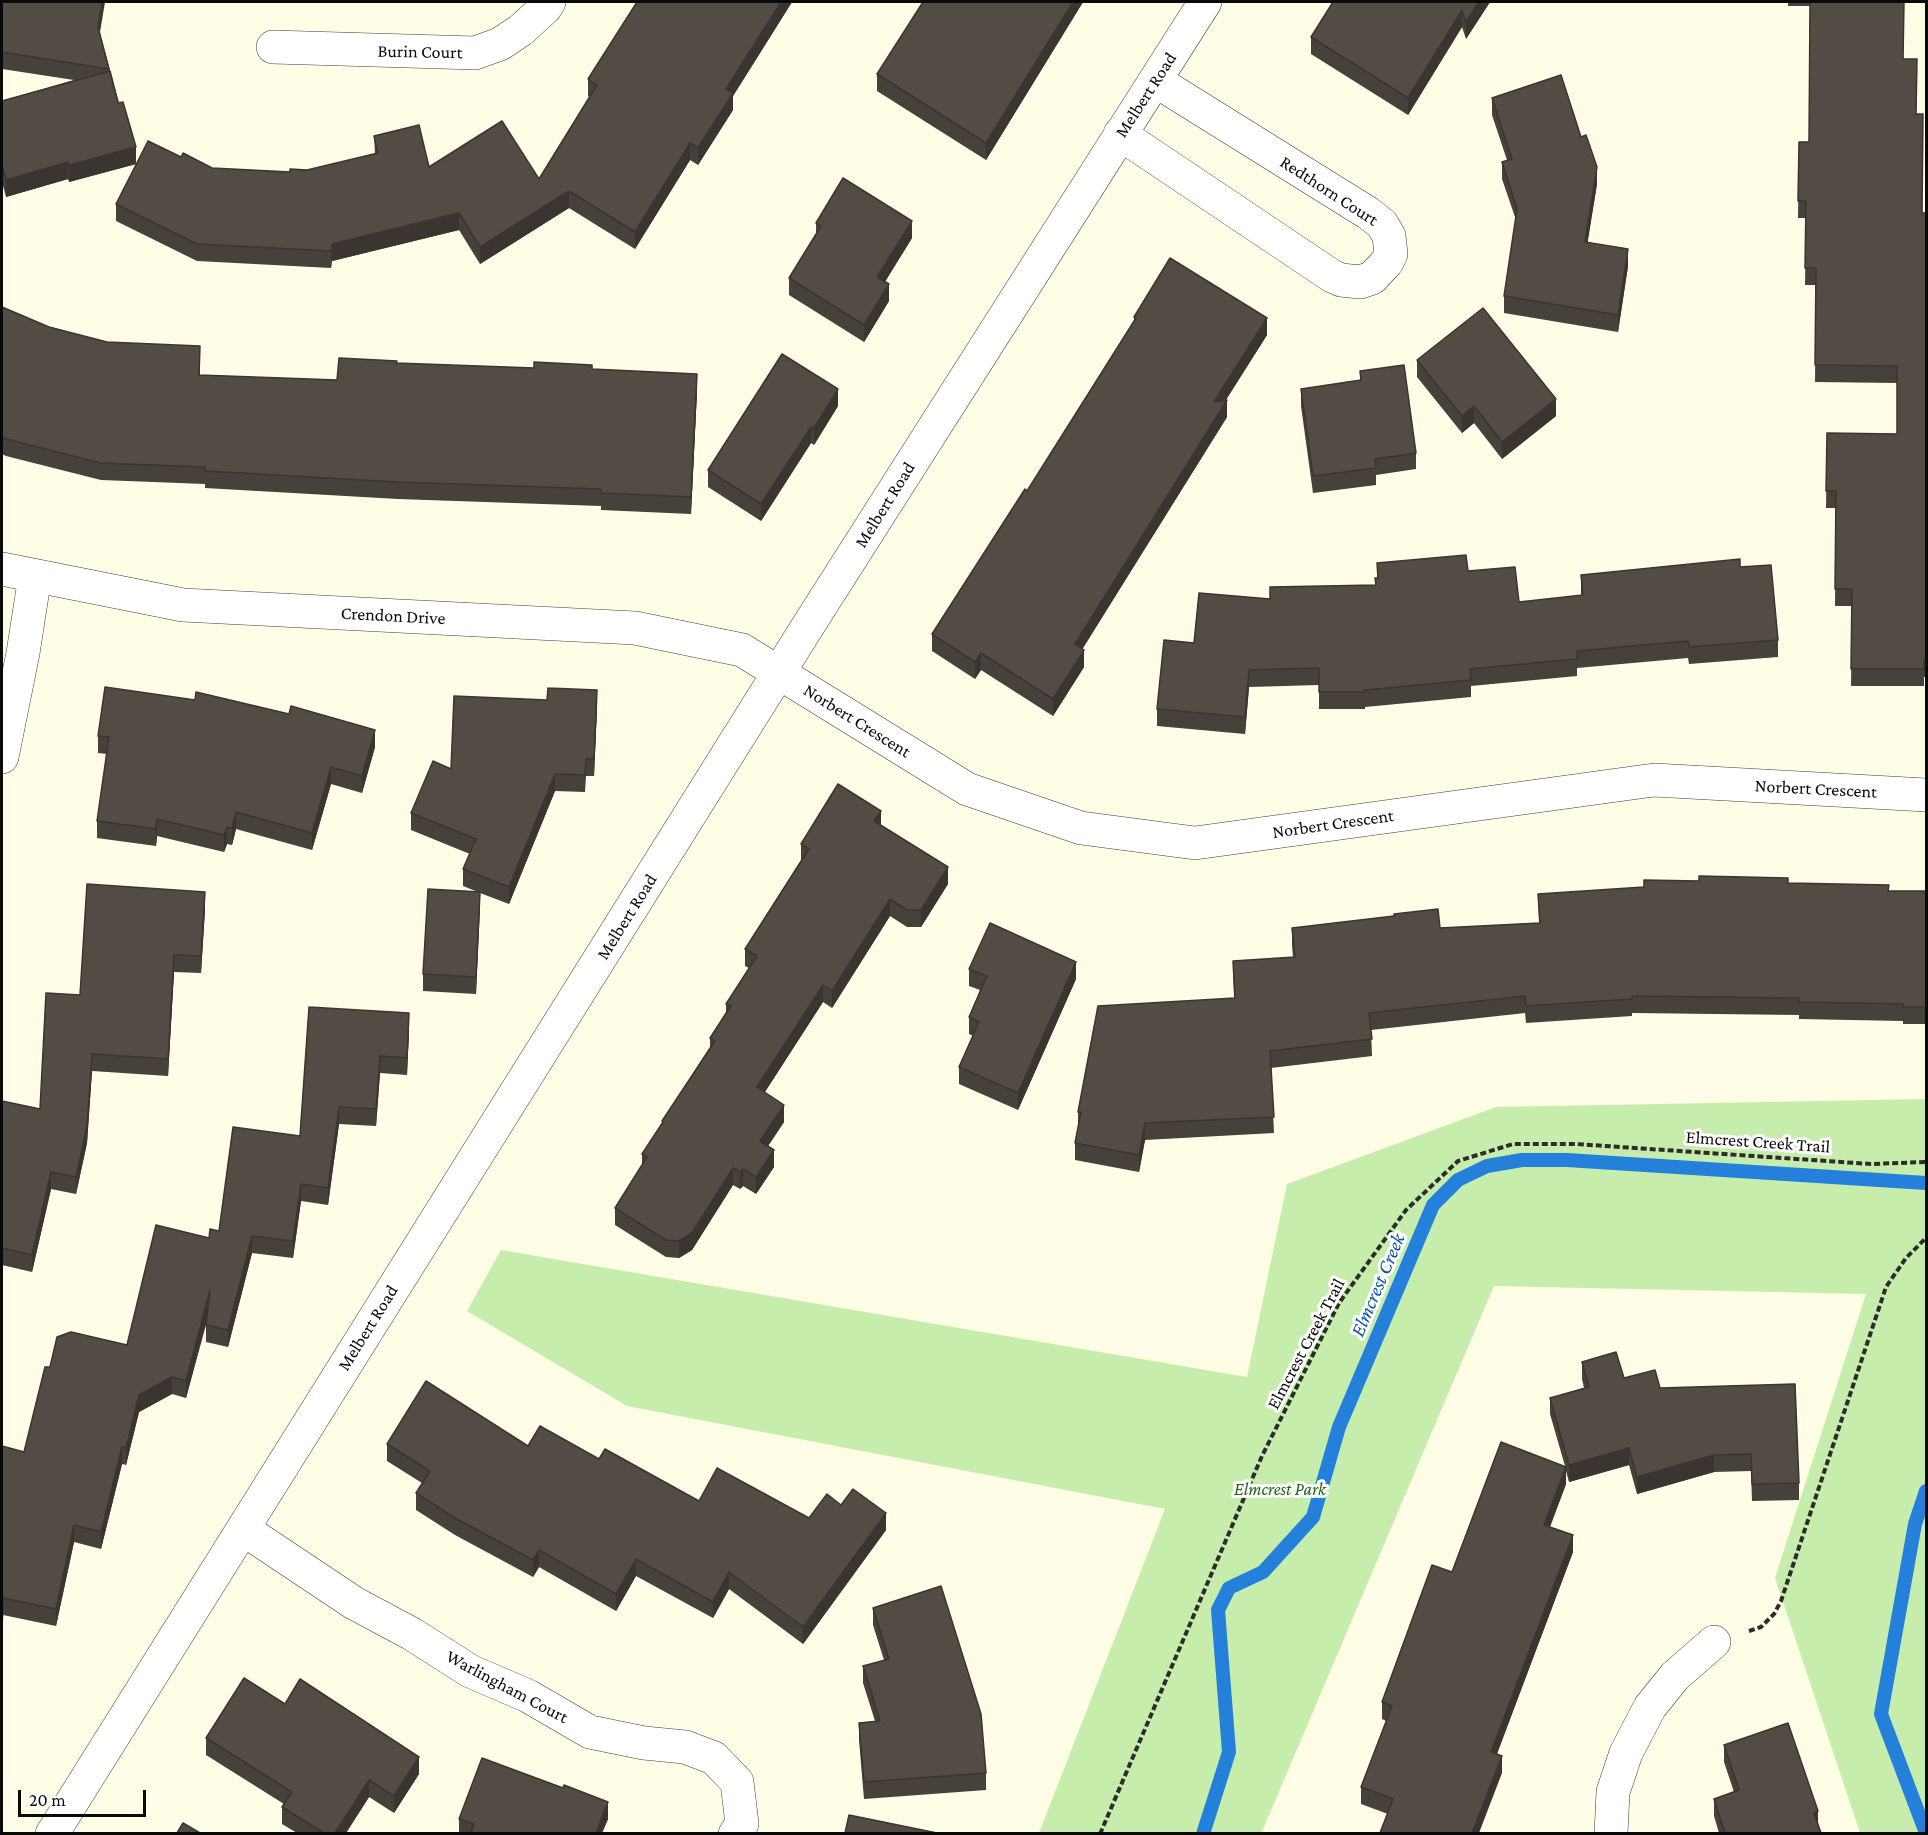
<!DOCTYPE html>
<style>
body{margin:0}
#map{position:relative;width:1928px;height:1835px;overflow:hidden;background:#fffde6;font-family:"Crimson Pro",serif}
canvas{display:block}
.frame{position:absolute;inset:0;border:3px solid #0a0a0a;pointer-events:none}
.scale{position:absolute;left:18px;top:1790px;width:128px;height:27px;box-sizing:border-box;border:3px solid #0a0a0a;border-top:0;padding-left:8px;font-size:18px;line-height:21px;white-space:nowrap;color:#0a0a0a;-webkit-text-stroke:4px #fff;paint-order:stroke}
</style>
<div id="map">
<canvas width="1928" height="1835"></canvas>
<div class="frame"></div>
<div class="scale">20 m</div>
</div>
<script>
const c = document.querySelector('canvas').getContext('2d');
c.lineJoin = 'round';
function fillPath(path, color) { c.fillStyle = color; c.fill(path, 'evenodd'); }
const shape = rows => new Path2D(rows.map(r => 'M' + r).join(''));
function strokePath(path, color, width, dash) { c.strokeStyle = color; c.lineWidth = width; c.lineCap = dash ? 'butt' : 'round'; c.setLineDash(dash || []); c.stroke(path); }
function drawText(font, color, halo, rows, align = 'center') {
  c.font = font + ' "Crimson Pro",serif'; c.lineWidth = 6; c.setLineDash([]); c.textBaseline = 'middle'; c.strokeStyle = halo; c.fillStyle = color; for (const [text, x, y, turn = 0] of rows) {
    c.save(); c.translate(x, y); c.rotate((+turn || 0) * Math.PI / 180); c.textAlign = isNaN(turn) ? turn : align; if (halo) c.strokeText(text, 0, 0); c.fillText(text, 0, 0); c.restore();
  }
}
fillPath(shape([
 [1926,1099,1926,1833,1860,1833,1775,1578,1866,1294,1494,1286,1261,1834,1039,1833,1165,1509,627,1406,467,1311,501,1250,1247,1377,1287,1184,1496,1107]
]), '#c7edac');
strokePath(shape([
 [1926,1491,1915,1524,1881,1714,1926,1833],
 [1203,1834,1229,1752,1218,1610,1229,1588,1263,1572,1313,1517,1339,1427,1433,1205,1458,1180,1487,1166,1522,1160,1567,1160,1926,1183]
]), '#2480db', 14);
const street = shape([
 [273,47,475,53,500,44,521,30,545,8,549,2],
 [1120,134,1332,276,1341,280,1360,282,1372,278,1387,262,1391,254,1389,236,1382,224,1368,213,1156,81],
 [2,569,183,605,635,628,742,650,967,789,1081,828,1195,843,1654,780,1926,795],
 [2,757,23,653,35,576],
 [243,1529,354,1603,412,1634,470,1671,528,1696,590,1732,644,1743,685,1747,714,1758,737,1782,742,1824,735,1834],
 [52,1834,806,629,1205,2],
 [1611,1834,1613,1792,1626,1753,1650,1707,1675,1676,1714,1642]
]);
strokePath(street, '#3d3d3d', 34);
strokePath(shape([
 [1749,1631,1761,1627,1774,1614,1781,1601,1886,1287,1906,1258,1926,1238],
 [1100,1834,1262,1456,1339,1303,1406,1210,1458,1161,1513,1144,1576,1144,1871,1164,1926,1162]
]), '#2c2c2c', 4, [6, 3]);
strokePath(street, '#fff', 33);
fillPath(shape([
 [2,2,100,34,136,164,69,182,68,179,6,197,2,182,2,101,74,80,2,69],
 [637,2,792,2,733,96,733,110,698,165,690,160,635,249,569,208,480,264,459,230,332,261,331,268,197,261,116,221,116,204,181,157,212,168,290,172,307,170,375,154,374,136,429,167,539,179,589,97,588,96,588,79],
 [1083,2,986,160,877,91,877,74],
 [1490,2,1466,39,1462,27,1408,115,1311,54,1311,37],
 [1788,2,1904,2,1903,59,1916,114,1922,213,1926,213,1926,677,1924,677,1924,686,1851,686,1852,606,1835,606,1836,508,1826,508,1827,433,1897,434,1897,383,1815,382,1816,285,1805,285,1806,218,1798,218,1799,142,1809,142,1810,6,1788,6],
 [1492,98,1597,184,1587,243,1628,266,1618,332,1504,313,1504,296,1516,220,1502,179,1502,162,1507,160,1492,115],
 [816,223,912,238,885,282,889,301,864,342,789,295,789,278,816,234],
 [2,307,49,327,107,342,200,363,200,375,337,380,396,363,534,368,592,369,697,391,691,514,601,510,601,506,398,499,205,488,205,484,101,480,6,456,2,454],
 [1134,317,1267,335,1226,400,1227,417,1082,649,1084,667,1053,716,981,670,975,679,932,651,932,634,1027,491,1134,323],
 [1417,360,1556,416,1502,459,1474,423,1462,433,1417,377],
 [1360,371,1416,453,1416,469,1376,475,1376,485,1313,493,1301,406,1301,389,1360,380],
 [838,406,814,445,811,443,761,521,708,487,708,470],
 [1377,563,1468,571,1519,602,1581,596,1581,575,1740,567,1778,640,1778,657,1689,664,1688,658,1577,668,1577,676,1471,686,1471,697,1365,707,1365,709,1319,709,1319,685,1249,687,1245,734,1157,726,1157,709,1194,643,1270,599,1375,585,1375,578,1377,578],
 [195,700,375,747,362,793,331,784,312,850,236,829,232,845,227,844,224,852,157,836,156,846,97,838,97,821,107,754,98,753,98,736],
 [547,700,597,707,594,776,586,776,585,792,555,791,509,904,480,893,476,994,423,991,423,974,478,892,463,886,463,869,470,854,411,830,411,813,451,769],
 [881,825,948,884,921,927,907,927,890,916,832,1008,823,1002,765,1092,784,1122,768,1146,774,1167,756,1194,743,1186,740,1189,733,1185,692,1250,679,1258,666,1257,615,1225,615,1208,642,1165,642,1154,662,1124,662,1121,710,1047,710,1038,726,1012,726,1004,749,968,745,966,745,949,801,860,801,844],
 [1788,883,1888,891,1926,891,1926,1024,1903,1024,1903,1021,1799,1019,1799,1015,1632,1013,1632,1016,1526,1023,1525,1013,1371,1030,1372,1056,1271,1068,1274,1133,1145,1140,1139,1172,1075,1160,1075,1143,1078,1126,1078,1112,1234,998,1233,961,1293,957,1292,945,1292,928,1440,928,1539,923,1538,894],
 [205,909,201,973,174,972,168,1076,92,1071,87,1143,76,1194,51,1189,32,1272,2,1265,2,1101,40,1109,80,995],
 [969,969,1076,979,1018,1110,959,1084,959,1067,973,1036,969,1034,969,1017,980,990,969,986],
 [309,1007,409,1030,407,1075,380,1073,376,1126,339,1124,328,1205,301,1201,293,1258,252,1253,228,1347,206,1342,206,1325,186,1398,172,1394,139,1412,126,1465,122,1464,101,1549,74,1542,56,1626,3,1615,2,1446,24,1452,50,1367,127,1345,209,1238,219,1231,300,1136],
 [1582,1362,1624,1378,1660,1388,1799,1483,1799,1500,1752,1501,1751,1471,1714,1472,1637,1494,1629,1465,1569,1482,1566,1471,1566,1484,1550,1527,1573,1552,1497,1754,1502,1773,1388,1814,1361,1804,1361,1787,1386,1721,1382,1719,1382,1702,1452,1572,1565,1466,1550,1414,1550,1398,1584,1388,1582,1379],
 [387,1444,528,1446,599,1459,699,1501,809,1518,841,1505,886,1530,803,1644,729,1589,713,1618,636,1576,616,1611,539,1567,533,1577,455,1535,416,1510,416,1493,422,1483,387,1461],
 [873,1608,986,1773,986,1790,864,1799,859,1740,859,1723,875,1721,863,1683,863,1666,884,1660,873,1625],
 [285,1704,419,1774,394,1813,369,1797,346,1833,297,1833,282,1824,282,1807,284,1804,206,1755,206,1738],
 [1724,1745,1818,1824,1821,1833,1719,1833,1714,1816,1714,1799,1734,1792,1724,1762],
 [459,1819,608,1819,602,1833,459,1833]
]), '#47413b');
fillPath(shape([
 [102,2,105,2,98,44,98,27],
 [781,2,792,2,733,96,733,110,698,165,698,148,726,89],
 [1073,2,1083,2,986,160,986,143],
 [1479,2,1490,2,1466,39,1466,22],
 [1462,10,1462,27,1408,115,1408,98],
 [690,143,690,160,635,249,635,232],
 [136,147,136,164,69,182,69,165],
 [68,162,68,179,6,197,6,180],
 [1597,167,1597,184,1585,259,1585,242],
 [569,191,569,208,480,264,480,247],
 [459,213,459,230,332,261,331,268,332,244],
 [912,221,912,238,877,294,877,277],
 [1628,249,1628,266,1618,332,1618,315],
 [889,284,889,301,864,342,864,325],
 [1267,318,1267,335,1214,418,1214,402],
 [697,374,697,391,691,514,691,497],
 [838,389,838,406,814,445,814,428],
 [1556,399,1556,416,1502,459,1502,442],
 [1227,400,1227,417,1075,661,1075,644],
 [1474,406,1474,423,1462,433,1462,416],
 [811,427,811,443,761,521,761,504],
 [1084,650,1084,667,1053,716,1053,699],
 [981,653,981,670,975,679,975,662],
 [1249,670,1249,687,1245,734,1245,717],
 [597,690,597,707,594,776,594,759],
 [375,730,375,747,362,793,362,776],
 [331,767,331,784,312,850,312,833],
 [555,774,555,791,509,904,509,887],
 [881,811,881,828,874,821],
 [236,812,236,829,232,845,232,828],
 [157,819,157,836,156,846,156,829],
 [227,827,227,844,224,852,224,835],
 [948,867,948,884,921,927,921,910],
 [205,892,205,909,201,973,201,956],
 [480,892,480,909,476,994,476,977],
 [890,899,890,916,832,1008,832,991],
 [174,955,174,972,168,1076,168,1059],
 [1076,962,1076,979,1018,1110,1018,1093],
 [823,985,823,1002,757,1104,757,1087],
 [409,1013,409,1030,407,1075,407,1058],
 [92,1054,92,1071,87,1143,76,1194,76,1177],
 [380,1056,380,1073,376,1126,376,1109],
 [784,1105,784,1122,760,1158,760,1141],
 [339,1107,339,1124,328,1205,328,1188],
 [1145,1123,1145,1140,1139,1172,1139,1155],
 [774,1150,774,1167,756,1194,756,1177],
 [733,1168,733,1185,692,1250,679,1258,679,1241],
 [743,1169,743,1186,740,1189,740,1172],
 [51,1172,51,1189,32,1272,32,1255],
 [301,1184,301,1201,293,1258,293,1241],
 [252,1236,252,1253,228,1347,228,1330],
 [210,1290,210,1307,186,1398,186,1381],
 [172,1377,172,1394,139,1412,126,1465,126,1448,139,1395],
 [122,1447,122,1464,101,1549,101,1532],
 [1629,1448,1629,1465,1569,1482,1569,1465],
 [1714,1455,1714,1472,1637,1494,1637,1477],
 [1566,1467,1566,1484,1544,1542,1544,1525],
 [886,1513,886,1530,803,1644,803,1627],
 [74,1525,74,1542,56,1626,56,1609],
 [1573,1535,1573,1552,1491,1769,1491,1752],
 [539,1550,539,1567,533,1577,533,1560],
 [636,1559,636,1576,616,1611,616,1594],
 [729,1572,729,1589,713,1618,713,1602],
 [3,1598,3,1615,2,1650,2,1633],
 [1502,1756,1502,1773,1479,1833,1472,1833],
 [419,1757,419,1774,394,1813,394,1796],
 [369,1780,369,1797,346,1833,335,1833],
 [608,1802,608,1819,602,1833,596,1833],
 [1818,1811,1818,1828,1814,1813]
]), '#3a3530');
const building = shape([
 [2,2,102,2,98,27,109,69,2,52,2,2],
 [637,2,781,2,726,89,733,93,698,148,690,143,635,232,569,191,480,247,459,213,332,244,331,251,197,244,116,204,148,141,181,157,183,153,212,168,290,172,290,169,307,170,378,153,374,136,419,125,429,167,502,121,539,179,597,85,588,79,637,2],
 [923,2,1073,2,986,143,877,74,923,2],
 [1333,2,1479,2,1466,22,1462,10,1408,98,1311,37,1333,2],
 [1810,2,1904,2,1903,59,1917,59,1916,114,1923,114,1922,213,1926,213,1926,660,1924,660,1924,669,1851,669,1852,589,1835,589,1836,491,1826,491,1827,433,1897,434,1897,366,1815,365,1816,268,1805,268,1806,201,1798,201,1799,142,1809,142,1810,2],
 [110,71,118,103,123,102,136,147,69,165,68,162,6,180,2,165,2,101,110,71],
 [1561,75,1581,137,1586,135,1597,167,1585,242,1628,249,1618,315,1504,296,1517,209,1502,162,1512,159,1492,98,1561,75],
 [843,178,912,221,877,277,889,284,864,325,789,278,821,226,816,223,843,178],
 [1170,258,1267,318,1214,402,1227,400,1075,644,1084,650,1053,699,981,653,975,662,932,634,1025,489,1027,491,1136,318,1134,317,1170,258],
 [2,307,49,327,107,342,200,346,199,375,337,380,339,358,397,361,396,363,534,368,534,362,592,365,592,369,697,374,691,497,601,493,601,489,398,482,205,471,205,467,101,463,6,439,2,437,2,307],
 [1483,308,1556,399,1502,442,1474,406,1462,416,1417,360,1483,308],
 [782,354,838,389,814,428,811,427,761,504,708,470,782,354],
 [1404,365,1416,453,1375,459,1376,468,1313,476,1301,389,1361,380,1360,371,1404,365],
 [1466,555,1468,571,1515,567,1519,602,1583,595,1581,575,1740,559,1740,567,1771,565,1778,640,1689,647,1688,641,1577,651,1577,659,1470,669,1471,680,1365,690,1365,692,1319,692,1319,668,1249,670,1245,717,1157,709,1164,640,1194,643,1199,593,1270,599,1270,587,1376,585,1375,578,1378,578,1377,563,1466,555],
 [105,687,195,700,196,692,289,714,291,706,375,730,362,776,331,767,312,833,236,812,232,828,227,827,224,835,157,819,156,829,97,821,109,737,98,736,105,687],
 [548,688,597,690,594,759,586,759,585,775,555,774,509,887,463,869,476,839,411,813,433,761,451,769,454,696,547,700,548,688],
 [838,784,881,811,874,821,948,867,921,910,907,910,890,899,832,991,823,985,757,1087,784,1105,760,1141,774,1150,756,1177,743,1169,740,1172,733,1168,692,1233,679,1241,666,1240,615,1208,647,1157,642,1154,663,1122,662,1121,715,1041,710,1038,731,1006,726,1004,757,956,745,949,809,849,801,844,838,784],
 [1699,876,1788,878,1788,883,1889,885,1888,891,1926,891,1926,1007,1903,1007,1903,1004,1799,1002,1799,998,1632,996,1632,999,1526,1006,1525,996,1369,1013,1372,1039,1270,1051,1274,1117,1145,1123,1139,1155,1075,1143,1081,1112,1078,1112,1098,1006,1235,998,1233,961,1295,957,1292,928,1394,916,1394,914,1438,909,1440,928,1540,923,1538,894,1644,887,1644,880,1699,881,1699,876],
 [87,884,205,892,201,956,174,955,168,1059,92,1054,87,1126,76,1177,51,1172,32,1255,2,1248,2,1101,40,1109,46,993,80,995,87,884],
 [428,889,480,892,476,977,423,974,428,889],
 [990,923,1076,962,1018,1093,959,1067,979,1022,969,1017,987,976,969,969,990,923],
 [309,1007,409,1013,407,1058,380,1056,376,1109,339,1107,328,1188,301,1184,293,1241,252,1236,228,1330,206,1325,210,1290,186,1381,172,1377,139,1395,126,1448,122,1447,101,1532,74,1525,56,1609,3,1598,2,1633,2,1446,24,1452,45,1367,50,1367,57,1337,71,1332,127,1345,156,1225,209,1238,210,1229,219,1231,233,1127,300,1136,309,1007],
 [1616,1352,1624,1378,1655,1370,1660,1388,1795,1384,1799,1483,1752,1484,1751,1454,1714,1455,1637,1477,1629,1448,1569,1465,1550,1398,1589,1387,1582,1362,1616,1352],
 [426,1381,528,1446,540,1426,599,1459,605,1449,699,1501,717,1468,809,1518,827,1494,841,1505,853,1489,886,1513,803,1627,729,1572,713,1602,636,1559,616,1594,539,1550,533,1560,455,1518,416,1493,430,1471,387,1444,426,1381],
 [1501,1442,1566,1467,1544,1525,1573,1535,1491,1752,1502,1756,1472,1833,1380,1833,1393,1799,1361,1787,1392,1706,1382,1702,1432,1565,1452,1572,1501,1442],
 [941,1586,981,1714,986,1773,864,1782,859,1723,880,1721,863,1666,889,1659,873,1608,941,1586],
 [244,1678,285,1704,300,1679,419,1757,394,1796,369,1780,335,1833,324,1833,282,1807,292,1792,206,1738,244,1678],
 [1788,1723,1818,1811,1814,1813,1821,1833,1725,1833,1714,1799,1739,1790,1724,1745,1788,1723],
 [482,1758,563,1788,564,1785,608,1802,596,1833,471,1833,474,1824,459,1819,482,1758],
 [849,1815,937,1833,845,1833,849,1815],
 [183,1823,200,1833,177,1833,183,1823]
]);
fillPath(building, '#534c45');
strokePath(building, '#3a3530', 1.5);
drawText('18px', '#0a0a0a', '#fff', [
 ["Burin Court",420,52,1],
 ["Melbert Road",1146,95,-57],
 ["Redthorn Court",1329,191,33],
 ["Melbert Road",885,505,-58],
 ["Crendon Drive",393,616,3],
 ["Norbert Crescent",857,721,32],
 ["Norbert Crescent",1816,789,3],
 ["Norbert Crescent",1333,824,-8],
 ["Melbert Road",627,917,-58],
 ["Elmcrest Creek Trail",1758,1142,4],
 ["Melbert Road",368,1328,-58],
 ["Elmcrest Creek Trail",1306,1344,-62],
 ["Warlingham Court",507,1687,28]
]);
drawText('italic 18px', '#1e6615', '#fff', [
 ["Elmcrest Park",1280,1489]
]);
drawText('italic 20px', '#0951a6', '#fff', [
 ["Elmcrest Creek",1378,1285,-67]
]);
</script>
